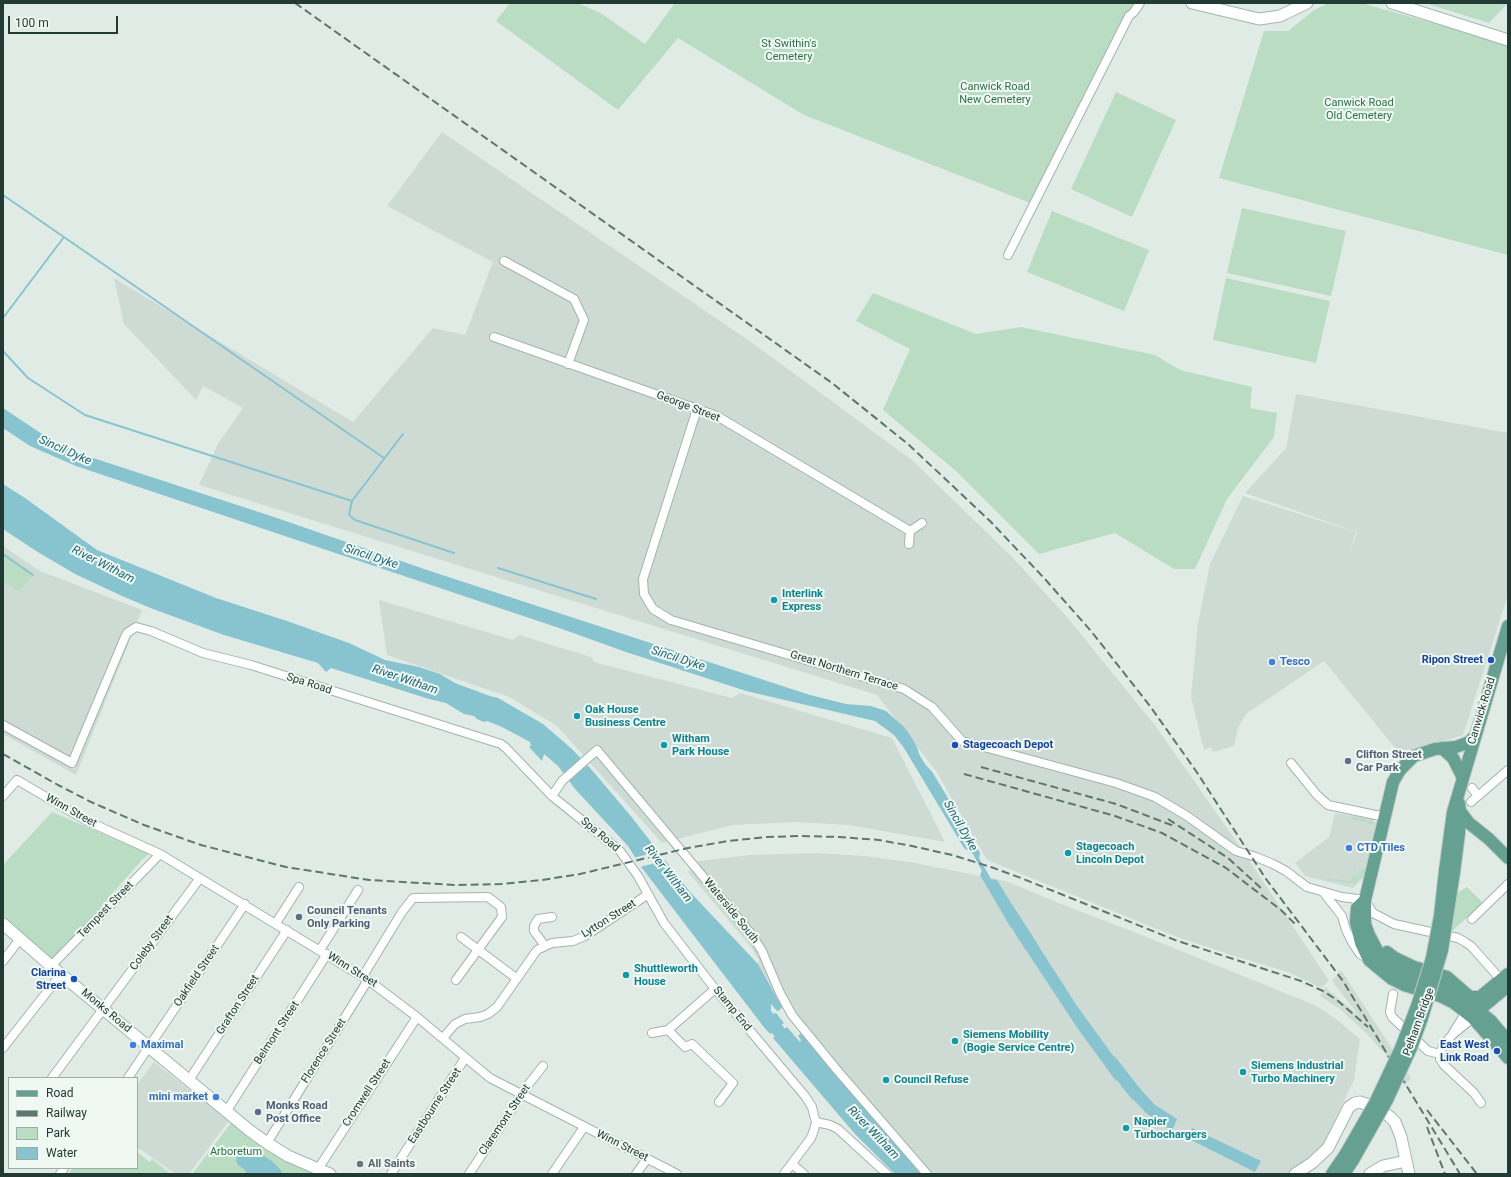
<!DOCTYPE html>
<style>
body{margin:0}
#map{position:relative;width:1511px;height:1177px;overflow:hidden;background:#e0ebe6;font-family:Roboto,sans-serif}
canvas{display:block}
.frame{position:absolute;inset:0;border:4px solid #213b34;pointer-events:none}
.legend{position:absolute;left:8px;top:1077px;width:130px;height:92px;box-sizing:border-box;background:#f0f8f4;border:1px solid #9daca7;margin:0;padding:5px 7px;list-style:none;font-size:12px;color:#213b34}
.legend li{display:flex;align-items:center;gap:8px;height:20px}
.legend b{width:20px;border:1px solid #9daca7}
.scale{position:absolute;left:8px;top:16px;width:110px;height:18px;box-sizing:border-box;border:2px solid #213b34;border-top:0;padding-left:5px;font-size:12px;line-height:14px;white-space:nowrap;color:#213b34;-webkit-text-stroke:3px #f0f8f4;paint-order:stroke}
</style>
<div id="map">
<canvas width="1511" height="1177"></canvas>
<div class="frame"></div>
<ul class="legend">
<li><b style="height:5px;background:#65a091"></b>Road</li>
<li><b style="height:5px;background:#5b7770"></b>Railway</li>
<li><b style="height:11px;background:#b9dcc3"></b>Park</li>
<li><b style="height:11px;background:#88c4d0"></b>Water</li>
</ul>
<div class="scale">100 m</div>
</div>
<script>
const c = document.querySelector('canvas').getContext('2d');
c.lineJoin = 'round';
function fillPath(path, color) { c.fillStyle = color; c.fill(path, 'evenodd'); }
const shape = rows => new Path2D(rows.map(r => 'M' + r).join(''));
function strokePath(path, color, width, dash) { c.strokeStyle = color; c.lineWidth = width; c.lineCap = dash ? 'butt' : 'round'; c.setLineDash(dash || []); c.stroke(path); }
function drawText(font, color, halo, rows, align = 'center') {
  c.font = font + ' Roboto,sans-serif'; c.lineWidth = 4; c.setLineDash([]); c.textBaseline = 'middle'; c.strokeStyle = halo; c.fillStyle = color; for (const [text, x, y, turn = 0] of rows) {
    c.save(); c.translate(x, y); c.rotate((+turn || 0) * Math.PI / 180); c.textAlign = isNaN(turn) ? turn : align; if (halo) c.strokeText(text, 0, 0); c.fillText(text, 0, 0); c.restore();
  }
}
fillPath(shape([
 [442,132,751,342,912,460,1012,557,1067,617,1157,728,1241,848,1329,981,1321,988,1288,972,1231,955,1177,937,987,860,936,771,877,695,199,485,218,444,243,408,203,386,196,400,124,324,114,278,353,422,433,328,465,335,493,262,387,206],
 [1296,394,1508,433,1508,595,1463,735,1401,755,1324,661,1246,714,1238,728,1234,746,1213,752,1211,747,1204,750,1191,697,1198,623,1210,564,1243,496,1356,532,1348,556,1357,532,1245,493,1286,448],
 [3,546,40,571,142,610,76,775,3,734],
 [379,600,513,640,519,635,591,657,594,662,732,698,740,693,892,738,945,842,849,825,795,822,733,825,662,843,557,726,509,697,387,655],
 [1335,813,1372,819,1378,825,1364,877,1353,888,1305,876,1295,863,1329,837],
 [817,853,864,856,910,862,1006,881,1056,902,1134,932,1315,1005,1336,1019,1360,1039,1354,1080,1322,1147,1288,1174,922,1174,780,1004,778,999,758,964,759,960,751,947,688,872,699,861,751,855],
 [1341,970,1411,1078,1405,1086,1385,1054,1367,1034,1340,1009,1320,996,1325,987,1359,1016,1332,981],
 [154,1062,229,1121,189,1174,175,1174,137,1147,137,1085]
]), '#cedbd5');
fillPath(shape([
 [510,3,578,3,602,14,645,44,675,3,1137,3,1132,19,1038,206,804,115,678,38,618,110,496,21],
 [1328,3,1361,3,1508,44,1508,255,1219,178,1264,31,1288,31,1313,11],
 [1425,3,1508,3,1489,23],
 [1116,92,1176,120,1132,217,1071,189],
 [1242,208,1346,231,1331,296,1227,273],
 [1052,211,1149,250,1124,311,1027,272],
 [1226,278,1330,301,1316,363,1213,340],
 [873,293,976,334,1021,327,1155,355,1180,370,1252,387,1250,408,1277,413,1274,437,1227,499,1195,569,1174,569,1115,533,1039,554,956,471,883,410,910,349,856,321],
 [3,554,33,575,19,592,3,581],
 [52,812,149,854,142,860,52,962,3,920,3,865],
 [1353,816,1372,821,1375,824,1376,826,1377,830,1368,865,1364,875,1356,882,1351,883,1327,880,1327,878,1351,881,1352,875,1358,876,1359,869,1365,870,1376,825,1352,819],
 [1467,887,1483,903,1451,932,1447,929,1454,895],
 [231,1123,282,1159,332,1174,192,1174],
 [137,1152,150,1162,152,1159,171,1174,68,1174,73,1168,137,1168]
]), '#b9dcc3');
fillPath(shape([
 [3,408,51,440,87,456,274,517,430,571,810,695,846,704,871,706,886,711,904,727,910,735,917,747,919,754,925,764,933,773,968,832,980,853,979,858,991,879,997,880,1022,921,1011,928,980,875,982,871,973,854,964,848,904,748,894,735,875,721,746,691,626,652,562,629,76,466,30,446,3,428],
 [3,484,25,498,97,550,216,598,287,621,349,643,385,660,419,667,440,674,455,683,490,696,498,698,543,724,572,749,591,769,630,815,690,892,758,964,782,1007,780,1010,777,1011,771,1004,771,1012,773,1014,776,1013,784,1023,770,1034,763,1026,642,868,628,846,575,789,558,766,544,754,542,761,529,747,531,745,530,742,502,727,487,721,484,722,477,719,474,716,464,714,446,703,429,699,331,668,326,672,318,663,224,635,153,609,122,596,75,574,36,551,3,529],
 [1027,928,1077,1006,1125,1072,1116,1081,1078,1029,1016,935],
 [787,1027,800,1042,801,1040,798,1036,802,1032,922,1174,895,1174,855,1134,773,1038],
 [1129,1077,1155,1105,1177,1119,1172,1131,1146,1113,1121,1086],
 [1192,1128,1261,1161,1255,1172,1187,1138],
 [246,1148,257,1151,273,1162,280,1169,283,1174,247,1174,244,1169,238,1165,236,1160,239,1151]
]), '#88c4d0');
fillPath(shape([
 [661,851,667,860,640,867,633,858]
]), '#e0ebe6');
strokePath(shape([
 [3,195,384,458],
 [3,318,64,237],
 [3,351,28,378,85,415,352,501],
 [403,434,352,501,349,515,355,520,454,553],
 [3,554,33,575],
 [498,568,596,599]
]), '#88c4d0', 2);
strokePath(shape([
 [1008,910,1031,946],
 [766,1015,791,1047],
 [1111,1062,1136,1094]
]), '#88c4d0', 13);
const minor = shape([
 [1008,255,1129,16,1134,12,1140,3],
 [504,261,574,299,584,320,568,364],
 [494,337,717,416,910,531,909,544],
 [697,409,643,579,644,594,653,609,671,620,904,689,932,707,962,741,1116,783,1155,797,1187,816,1236,851,1256,857,1273,864,1286,871,1307,887,1342,897,1365,900,1373,913,1394,924,1458,938,1465,942,1471,946,1504,983],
 [910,531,922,523],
 [3,725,72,763,125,637,127,633,136,627,151,631,203,653,251,665,501,744,506,748,552,796,620,851,638,876,664,923,715,989,805,1096,812,1107,814,1115,816,1122,814,1130,811,1138,784,1174],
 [1291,763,1317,795,1328,805,1385,817],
 [1472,788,1478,796],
 [3,796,17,780,87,821,160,854,368,980,417,1017,490,1078,677,1174],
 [552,796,562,781,597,750,752,935,762,951,780,993,792,1015,837,1070,927,1174],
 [1471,802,1508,770],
 [1324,893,1342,916,1346,930,1352,942,1360,954,1365,957],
 [1472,919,1508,884],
 [276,923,299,887],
 [461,937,516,978],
 [545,946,534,931,534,926,538,919,552,917],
 [320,950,358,890],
 [3,961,20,939],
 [51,966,160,854],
 [363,976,402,912,413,898,488,897,501,907,502,917,456,980],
 [1393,994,1390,1012,1392,1017,1428,1051,1440,1054],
 [1473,1018,1452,1035,1443,1046,1440,1054,1440,1059,1444,1065,1474,1093,1481,1103],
 [668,1030,685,1047,692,1044,733,1083,719,1102],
 [652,1033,668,1030,715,989],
 [1453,1033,1466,1012],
 [443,1038,455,1024,465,1019,480,1017,488,1014,497,1007,537,950,552,943,573,941,585,936,647,895],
 [3,1048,61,974],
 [52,1078,200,878],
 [128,1078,245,904],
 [189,1080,287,930],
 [226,1112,327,954],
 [816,1122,830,1125,838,1129,887,1174],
 [267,1143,368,980],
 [792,1164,804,1174],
 [318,1169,417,1017],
 [60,1174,64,1168],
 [391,1174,465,1058],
 [469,1174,528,1085,543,1066],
 [552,1174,584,1127],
 [636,1174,647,1159]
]);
const secondary = shape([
 [1192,3,1259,19,1280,16,1307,3],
 [1392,3,1508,40],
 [3,924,51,966,249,1130,267,1143,288,1156,330,1174],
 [1295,1174,1312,1163,1328,1148,1349,1107,1355,1103,1360,1102,1380,1109,1390,1117,1395,1122,1401,1137,1409,1174],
 [1370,1174,1383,1166,1406,1161]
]);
const primary = shape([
 [1474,737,1469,742,1456,747,1435,749,1414,756,1400,770,1393,782,1365,900,1365,924,1369,935,1378,952,1386,961,1410,977,1439,986,1458,994,1491,1021,1508,1041],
 [1442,748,1453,758,1462,776],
 [1460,811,1469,823,1489,839,1508,858],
 [1445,871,1453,812,1508,626],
 [1454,872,1459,833,1460,811,1459,803],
 [1364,901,1357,908,1356,922,1361,943,1369,960,1392,979,1404,985,1440,996,1454,1003,1473,1018,1508,1058],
 [1387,952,1395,958,1414,967,1447,977,1470,997,1479,997],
 [1474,1002,1508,974],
 [1475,1016,1485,1005,1508,986],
 [1332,1174,1345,1155],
 [1344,1174,1353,1160]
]);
strokePath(minor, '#a3b3ad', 10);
strokePath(secondary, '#9fb7ae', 13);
strokePath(primary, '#c1c8c6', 14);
strokePath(minor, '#fff', 8);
strokePath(secondary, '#fff', 11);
strokePath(primary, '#65a091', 12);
strokePath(shape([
 [295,3,832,383,908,444,990,521,1044,578,1091,631,1150,706,1196,771,1266,879,1343,981,1460,1174],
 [3,754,58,785,91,802,144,825,201,845,286,867,369,880,455,885,501,884,542,880,580,874,688,848,728,841,767,837,801,836,840,837,879,840,912,846,952,855,991,867,1021,878,1175,940,1301,981,1323,991,1337,1000,1368,1027],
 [981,767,1116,804,1174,826],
 [964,774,1115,816,1162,833,1226,868,1281,910,1295,924],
 [1168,819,1228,858,1262,889],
 [1427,1110,1477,1174],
 [1427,1127,1445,1174]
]), '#5b7770', 2, [8, 4]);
const primaryBridge = shape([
 [1345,1155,1375,1103,1401,1048,1417,1006,1432,958,1440,916,1445,871],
 [1353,1160,1387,1100,1411,1048,1422,1018,1442,950,1454,872]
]);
strokePath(primaryBridge, '#c1c8c6', 14, []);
strokePath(primaryBridge, '#65a091', 12);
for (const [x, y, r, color] of [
 [774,600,4,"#0f9aa8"],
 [1491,660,4,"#1a4fb4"],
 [1272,662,4,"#3f7fe0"],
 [577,716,4,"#0f9aa8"],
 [664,745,4,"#0f9aa8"],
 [955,745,4,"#1a4fb4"],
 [1348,761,4,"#5c6f8a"],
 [1349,848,4,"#3f7fe0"],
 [1068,853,4,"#0f9aa8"],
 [299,917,4,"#5c6f8a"],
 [626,975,4,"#0f9aa8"],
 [74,979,4,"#1a4fb4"],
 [955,1041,4,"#0f9aa8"],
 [133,1045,4,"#3f7fe0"],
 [1497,1051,4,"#1a4fb4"],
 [1243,1072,4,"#0f9aa8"],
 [886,1080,4,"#0f9aa8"],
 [216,1097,4,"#3f7fe0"],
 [258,1112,4,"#5c6f8a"],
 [1126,1128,4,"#0f9aa8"],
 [360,1164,4,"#6b7280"]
]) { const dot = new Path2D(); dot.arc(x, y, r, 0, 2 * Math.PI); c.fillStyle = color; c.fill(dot); strokePath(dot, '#f0f8f4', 1.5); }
drawText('11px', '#2b7147', '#f0f8f4', [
 ["St Swithin's",789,44],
 ["Cemetery",789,57],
 ["Canwick Road",995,87],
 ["New Cemetery",995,100],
 ["Canwick Road",1359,103],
 ["Old Cemetery",1359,116],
 ["Arboretum",236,1152]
]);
drawText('11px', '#213b34', '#f0f8f4', [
 ["George Street",688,407,21],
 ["Great Northern Terrace",844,671,17],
 ["Spa Road",309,684,18],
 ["Canwick Road",1482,711,-73],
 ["Winn Street",71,811,29],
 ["Spa Road",600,835,40],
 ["Tempest Street",106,910,-46],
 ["Waterside South",731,911,51],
 ["Lytton Street",609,919,-32],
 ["Coleby Street",152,943,-54],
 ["Winn Street",352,970,32],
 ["Oakfield Street",197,976,-56],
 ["Grafton Street",238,1005,-57],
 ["Stamp End",732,1009,51],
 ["Monks Road",106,1011,40],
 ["Pelham Bridge",1419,1022,-70],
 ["Belmont Street",277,1033,-57],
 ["Florence Street",324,1051,-58],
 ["Cromwell Street",367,1093,-57],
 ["Eastbourne Street",435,1106,-57],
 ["Claremont Street",505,1120,-56],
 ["Winn Street",622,1146,27]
]);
drawText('bold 11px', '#0d838f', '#f0f8f4', [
 ["Interlink",782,594],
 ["Express",782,607],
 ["Oak House",585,710],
 ["Business Centre",585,723],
 ["Witham",672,739],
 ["Park House",672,752],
 ["Stagecoach",1076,847],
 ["Lincoln Depot",1076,860],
 ["Shuttleworth",634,969],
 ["House",634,982],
 ["Siemens Mobility",963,1035],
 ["(Bogie Service Centre)",963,1048],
 ["Siemens Industrial",1251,1066],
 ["Turbo Machinery",1251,1079],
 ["Council Refuse",894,1080],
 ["Napier",1134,1122],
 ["Turbochargers",1134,1135]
], 'left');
drawText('bold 11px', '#164399', '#f0f8f4', [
 ["Ripon Street",1483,660],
 ["Stagecoach Depot",963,745,"left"],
 ["Clarina",66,973],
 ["Street",66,986],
 ["East West",1489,1045],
 ["Link Road",1489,1058]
], 'right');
drawText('bold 11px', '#366cbe', '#f0f8f4', [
 ["Tesco",1280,662],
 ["CTD Tiles",1357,848],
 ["Maximal",141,1045],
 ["mini market",208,1097,"right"]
], 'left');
drawText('bold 11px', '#4e5e75', '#f0f8f4', [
 ["Clifton Street",1356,755],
 ["Car Park",1356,768],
 ["Council Tenants",307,911],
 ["Only Parking",307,924],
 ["Monks Road",266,1106],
 ["Post Office",266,1119]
], 'left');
drawText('bold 11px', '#5b616d', '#f0f8f4', [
 ["All Saints",368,1164]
], 'left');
drawText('italic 12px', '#1c6676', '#f0f8f4', [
 ["Sincil Dyke",65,451,24],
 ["Sincil Dyke",371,557,18],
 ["River Witham",103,565,27],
 ["Sincil Dyke",678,659,18],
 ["River Witham",405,680,19],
 ["Sincil Dyke",960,826,60],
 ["River Witham",668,874,52],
 ["River Witham",873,1133,46]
]);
</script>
